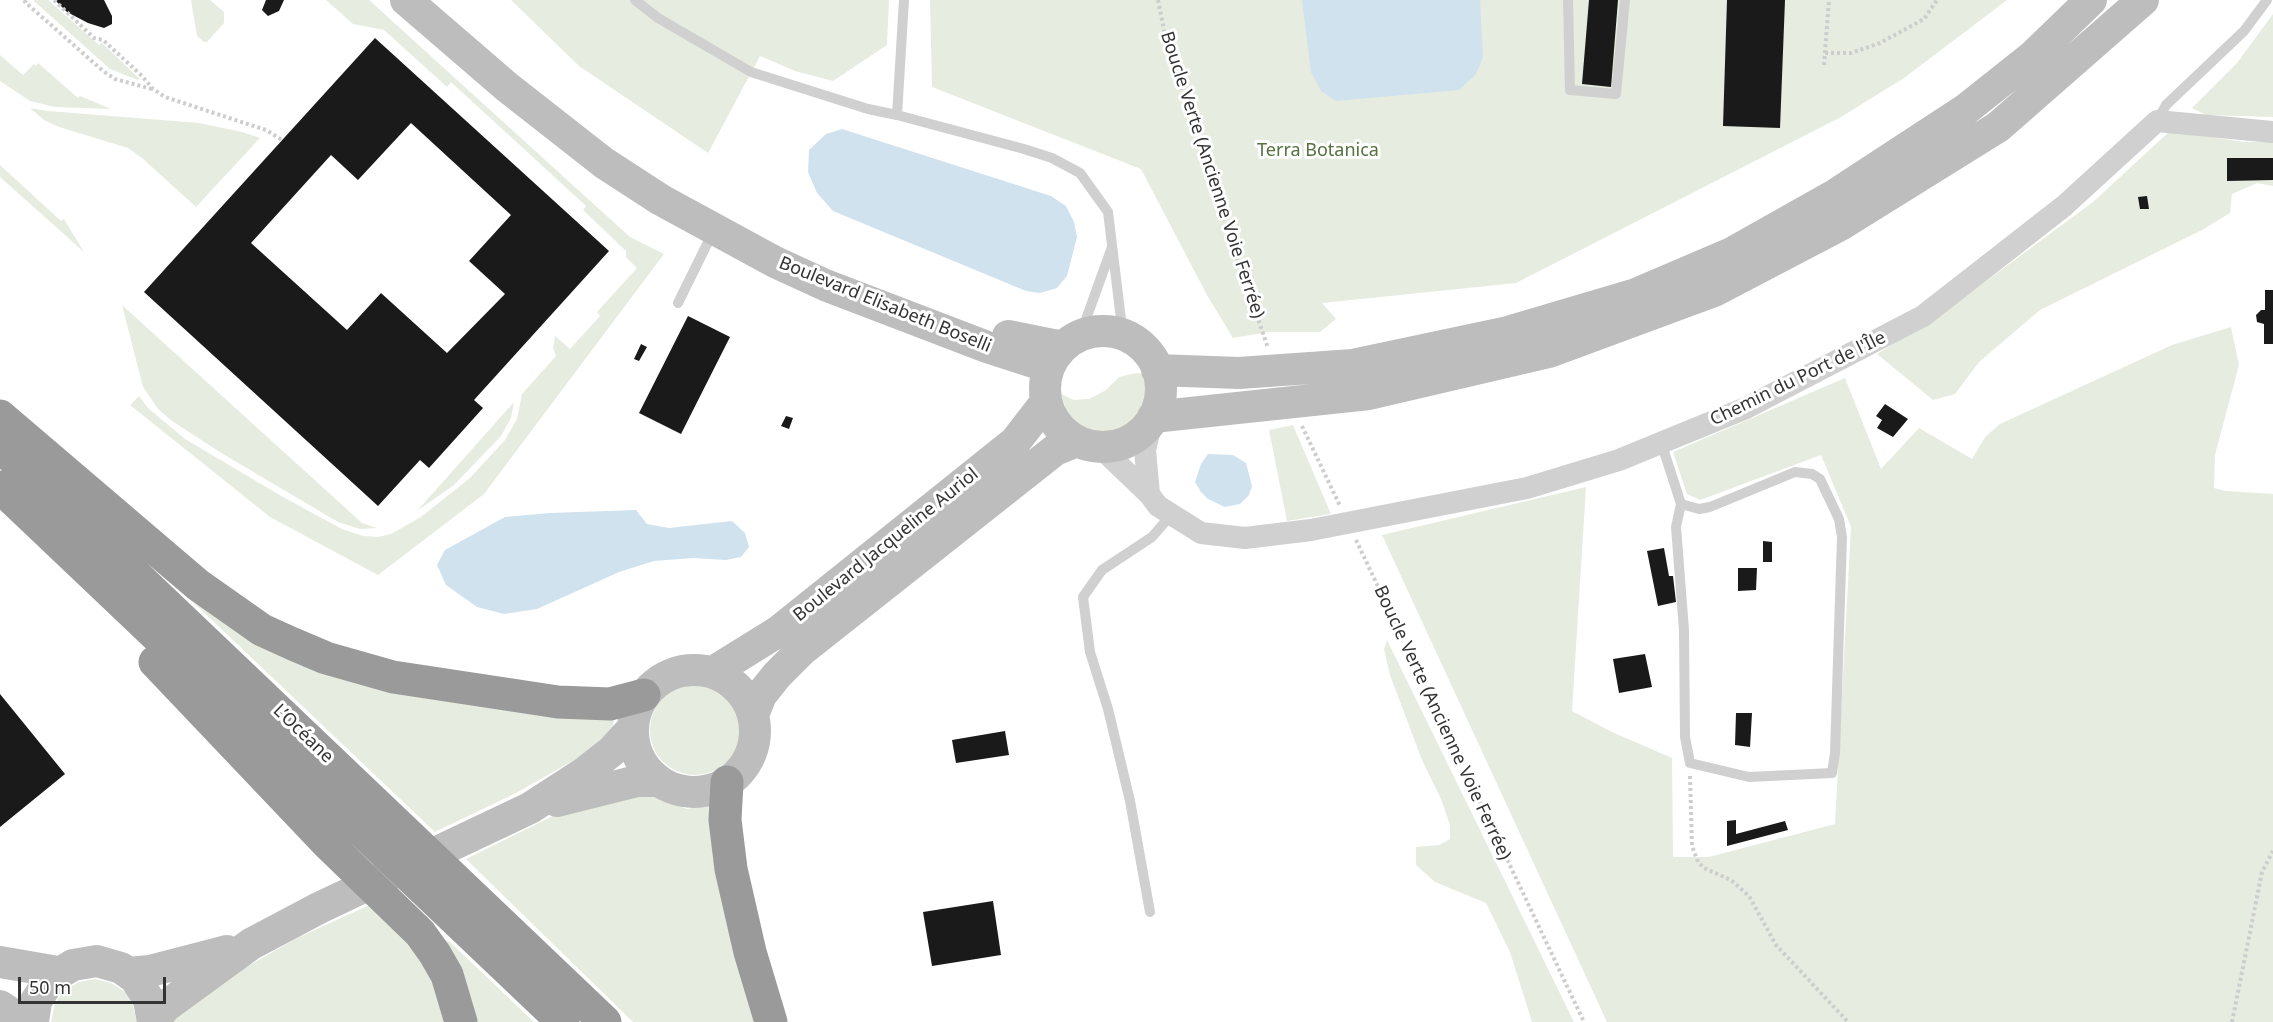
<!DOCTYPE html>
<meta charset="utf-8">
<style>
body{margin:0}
#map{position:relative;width:2273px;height:1022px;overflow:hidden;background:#fff;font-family:"Noto Sans",sans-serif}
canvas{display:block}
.scale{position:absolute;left:18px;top:977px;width:148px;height:27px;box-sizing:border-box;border:3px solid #333;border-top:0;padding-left:8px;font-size:18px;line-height:21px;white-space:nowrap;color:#333;-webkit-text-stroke:4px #fff;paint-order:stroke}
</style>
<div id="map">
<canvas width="2273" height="1022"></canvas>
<div class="scale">50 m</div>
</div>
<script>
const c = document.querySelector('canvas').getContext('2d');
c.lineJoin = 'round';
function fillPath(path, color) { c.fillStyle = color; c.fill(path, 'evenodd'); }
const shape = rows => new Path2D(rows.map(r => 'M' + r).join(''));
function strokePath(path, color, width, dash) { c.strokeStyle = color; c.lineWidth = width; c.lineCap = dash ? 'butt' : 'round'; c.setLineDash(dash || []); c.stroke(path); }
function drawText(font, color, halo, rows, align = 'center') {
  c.font = font + ' "Noto Sans",sans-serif'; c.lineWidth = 6; c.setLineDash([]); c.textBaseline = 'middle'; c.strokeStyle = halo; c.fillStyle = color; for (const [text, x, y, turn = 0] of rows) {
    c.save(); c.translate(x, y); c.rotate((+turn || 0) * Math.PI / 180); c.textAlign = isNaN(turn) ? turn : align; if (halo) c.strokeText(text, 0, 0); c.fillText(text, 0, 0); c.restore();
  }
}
fillPath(shape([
 [35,0,48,0,99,45,102,43,140,79,138,80,110,69,34,1],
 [191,0,210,0,224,12,224,23,207,42,204,42,197,36],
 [326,0,369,0,630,237,664,254,484,494,378,575,270,517,130,405,139,396,148,408,185,439,283,497,342,529,363,536,378,537,391,534,421,517,470,478,505,440,517,419,522,394,556,356,553,348,555,336,570,349,600,316,597,312,637,268,626,257,626,251,583,210,586,206,451,82,447,87,384,30,353,24],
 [511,0,889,0,887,45,833,81,795,71,760,56,708,153,579,66],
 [930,0,2007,0,1904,78,1841,117,1516,283,1322,303,1336,319,1320,332,1269,332,1233,338,1207,295,1141,169,932,87],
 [2273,14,2273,117,2206,115,2192,108,2237,63],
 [0,55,23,75,34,64,36,66,38,63,78,98,80,96,111,109,55,107,30,101,0,81],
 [30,108,48,111,199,123,242,132,260,138,196,207,142,158,128,148,59,127,44,120],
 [2170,131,2244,142,2273,142,2273,186,2257,183,2232,194,2230,213,2202,230,2040,310,1979,362,1955,394,1933,400,1877,354,1947,310,2093,202],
 [0,165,61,221,64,219,84,252,0,177],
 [122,305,362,523,377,528,360,529,338,522,223,454,172,421,158,409,143,387],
 [2231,327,2239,365,2215,455,2214,488,2226,491,2273,494,2273,1022,1607,1022,1382,535,1586,487,1572,711,1612,732,1672,758,1673,857,1709,857,1835,824,1851,527,1821,455,1700,500,1687,494,1673,452,1845,378,1881,469,1919,428,1972,459,1985,437,2000,424,2172,345],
 [1136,373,1144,374,1147,397,1137,417,1125,428,1109,433,1092,431,1077,423,1066,410,1061,394,1074,400,1089,399,1106,390,1119,377],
 [514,402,511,418,501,436,454,485,417,511],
 [1293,425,1331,514,1287,521,1269,430],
 [135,547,241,626,611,717,614,722,611,731,590,751,516,793,435,832],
 [1387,640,1574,1022,1532,1022,1510,952,1486,903,1435,882,1416,865,1416,847,1439,845,1450,839,1450,825,1441,799,1422,760,1390,675,1384,649],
 '650 730a45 45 0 1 1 90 0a45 45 0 1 1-90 0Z',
 [638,790,687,809,715,804,763,1022,633,1022,466,859,555,815],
 [372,904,399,931,425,964,441,999,446,1022,171,1022,194,997,297,938],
 [446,940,450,942,534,1022,469,1022,443,942],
 [95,979,111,983,125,992,133,1006,137,1022,51,1022,55,1003,65,990,79,982]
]), '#e6ecdf');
fillPath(shape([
 [1302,0,1480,0,1483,57,1476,74,1459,90,1336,101,1321,91,1311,72],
 [842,129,1051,196,1066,206,1074,222,1077,237,1067,276,1057,288,1040,293,1026,291,833,211,817,193,808,172,809,150,826,134],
 [1208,454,1233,455,1246,463,1252,486,1249,495,1240,504,1225,507,1208,499,1201,492,1195,482,1201,464],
 [636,510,647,524,669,528,732,521,745,533,749,547,741,557,726,560,693,558,654,561,619,572,537,609,504,614,477,607,446,585,437,565,445,550,505,517,550,513]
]), '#cfe2ee');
fillPath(shape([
 [55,0,104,0,112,16,112,24,104,28,88,23,67,12],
 [266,0,284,0,279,11,268,16,262,10],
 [1589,0,1618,0,1611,87,1582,84],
 [1727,0,1785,0,1780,128,1723,126],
 [375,38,609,251,474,400,483,408,429,468,420,460,378,506,144,292],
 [411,123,511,215,469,261,505,294,447,353,381,293,347,330,251,243,331,155,358,180],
 [2227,158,2273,158,2273,180,2227,181],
 [2147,196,2149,209,2140,209,2138,197],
 [2265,290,2273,290,2273,344,2264,344,2264,324,2257,322,2256,315,2261,310,2265,310],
 [688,316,730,337,681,434,639,413],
 [641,344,647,347,639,361,634,359],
 [1885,404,1908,419,1893,437,1877,428,1882,420,1876,416],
 [786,416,793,418,789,429,781,426],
 [1763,541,1772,542,1772,562,1763,562],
 [1664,548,1669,576,1673,576,1676,602,1658,606,1647,551],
 [1738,568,1757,568,1756,590,1738,591],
 [1645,654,1652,687,1619,693,1613,659],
 [0,694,65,774,0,827],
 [1736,713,1752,713,1750,747,1735,745],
 [1005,731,1009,755,956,763,952,740],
 [1736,820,1736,834,1785,821,1788,830,1727,846,1727,821],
 [993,901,1001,955,932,966,923,912]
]), '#1a1a1a');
strokePath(shape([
 [26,0,25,2,103,71,115,79,152,89],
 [54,0,94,38,103,40,142,76,153,89,165,97,266,130,282,140],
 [1158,0,1164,30,1196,138,1268,348],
 [1825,53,1851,53,1880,43,1924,19,1937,0],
 [1824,65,1829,0],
 [1302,426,1340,506],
 [1356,540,1584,1022],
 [1690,776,1692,846,1698,862,1704,868,1731,880,1749,896,1776,945,1848,1022],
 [2232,1022,2262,872,2273,851]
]), '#cdcdcd', 4, [3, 3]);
strokePath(shape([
 [635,0,658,18,751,72,868,109,897,115,1024,149,1052,158,1080,173,1108,212,1123,336],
 [1568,0,1570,90,1616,94,1625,0],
 [897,115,904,0],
 [2157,121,2166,105,2244,31,2267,0],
 [678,303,713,232],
 [1080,336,1112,247],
 [1661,442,1681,504,1676,527,1684,630,1685,737,1690,763,1749,777,1832,773,1835,753,1842,537,1839,519,1820,479,1812,474,1795,472,1710,507,1699,509,1681,504],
 [1150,912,1130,801,1108,709,1090,652,1083,597,1102,570,1152,537,1171,515]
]), '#d0d0d0', 10);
strokePath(shape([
 [1100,447,1149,494,1145,450,1153,417],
 [1149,494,1158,506,1201,533,1245,538,1311,530,1527,488,1619,460,1746,408,1923,316,2064,206,2157,121,2273,132]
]), '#d0d0d0', 22);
strokePath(shape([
 [406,0,507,87,604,163,661,200,775,262,825,285,987,347,1049,367],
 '1045 389a58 58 0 1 1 116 0a58 58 0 1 1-116 0Z',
 [1008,336,1063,347],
 [1157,370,1239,373,1353,365,1504,333,1636,294,1732,253,1835,195,1965,110,2033,56,2091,0],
 [1153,417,1369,394,1549,352,1714,291,1842,224,1998,127,2143,0],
 '633 731a61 61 0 1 1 122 0a61 61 0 1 1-122 0Z',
 [713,672,779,631,1015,442,1046,402],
 [753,715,761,695,777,675,802,650,1055,450,1077,441],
 [557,801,637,781,659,781],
 [0,962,58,972],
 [128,973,150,971,227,951],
 [0,1006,24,1022],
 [154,1020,166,1006,251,944,319,908,530,808,584,773,612,751,633,728],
 [33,1022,36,1001,51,978,73,965,97,961,121,968,135,978,149,1000,153,1022]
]), '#bdbdbd', 32);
strokePath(shape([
 [0,416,198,585,262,630,293,644,326,658,393,677,558,702,610,704,644,695],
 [0,446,605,1022],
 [0,487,563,1022],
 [155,662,327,843,420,933,435,954,447,975,461,1022],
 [727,782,725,820,731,869,750,952,771,1022]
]), '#9a9a9a', 33);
drawText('18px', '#56703f', '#fff', [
 ["Terra Botanica",1318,151]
]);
drawText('18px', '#333', '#fff', [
 ["Boucle Verte (Ancienne Voie Ferrée)",1212,175,72],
 ["Boulevard Elisabeth Boselli",885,305,22],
 ["Chemin du Port de l'Île",1798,379,-26],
 ["Boulevard Jacqueline Auriol",886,545,-39],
 ["Boucle Verte (Ancienne Voie Ferrée)",1442,723,65],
 ["L’Océane",303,734,44]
]);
</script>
